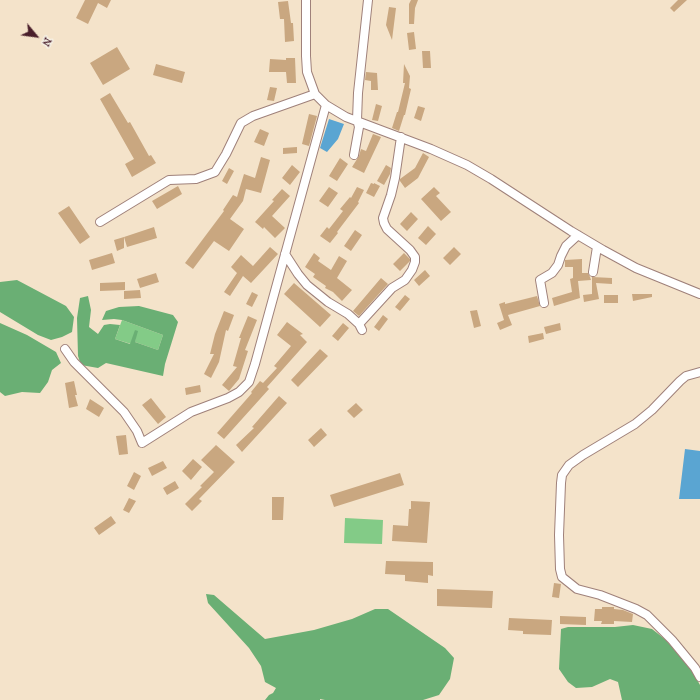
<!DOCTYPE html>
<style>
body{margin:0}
#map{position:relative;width:700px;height:700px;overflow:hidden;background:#f4e3ca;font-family:"IM FELL French Canon",serif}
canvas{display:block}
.north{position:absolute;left:16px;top:16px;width:40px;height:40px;-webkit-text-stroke:3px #f7f3e8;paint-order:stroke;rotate:119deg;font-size:11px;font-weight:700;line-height:16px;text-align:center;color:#4a1f2b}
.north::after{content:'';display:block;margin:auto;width:14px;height:18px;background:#4a1f2b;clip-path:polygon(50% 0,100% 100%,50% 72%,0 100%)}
</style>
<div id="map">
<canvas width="700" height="700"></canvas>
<div class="north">N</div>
</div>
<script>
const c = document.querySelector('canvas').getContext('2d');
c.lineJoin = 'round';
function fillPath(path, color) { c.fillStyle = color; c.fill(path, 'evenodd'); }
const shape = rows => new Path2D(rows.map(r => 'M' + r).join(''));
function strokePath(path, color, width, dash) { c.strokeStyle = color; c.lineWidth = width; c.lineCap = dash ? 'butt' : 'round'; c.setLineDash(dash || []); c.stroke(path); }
fillPath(shape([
 [122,320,163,335,158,350,135,342,136,330,131,344,115,339],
 [345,518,383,520,382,544,344,543]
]), '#83cb87');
fillPath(shape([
 [17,280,66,306,74,317,72,332,62,337,51,340,38,335,0,312,0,282],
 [88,296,91,310,89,327,98,334,104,325,110,324,120,325,115,339,130,344,135,330,138,331,135,342,158,350,163,335,122,320,114,319,102,320,106,311,119,307,139,306,173,315,178,322,165,364,163,376,106,363,98,368,81,365,78,356,77,318,80,298],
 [0,323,27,335,56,352,61,363,52,370,48,382,40,393,22,392,5,396,0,392],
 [206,594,214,595,265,639,314,630,352,619,375,609,388,609,445,648,454,658,450,679,439,695,423,700,325,700,320,699,320,700,265,700,269,695,273,693,276,688,265,682,261,666,249,648,208,603],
 [633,625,652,629,666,640,692,671,700,685,700,700,622,700,618,682,610,679,592,687,576,688,568,682,559,669,561,629,568,627,615,627]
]), '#6aaf74');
fillPath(shape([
 [329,119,344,124,338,139,327,152,320,148],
 [685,449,700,451,700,499,679,499]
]), '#5aa5d2');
fillPath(shape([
 [85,0,111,0,107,8,98,3,88,24,76,18],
 [411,0,418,0,415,8,414,24,409,24,409,4],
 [678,0,687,0,674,12,670,8],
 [288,1,291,23,293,23,294,41,285,42,284,19,280,19,278,2],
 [389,7,396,8,392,40,386,25],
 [414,32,416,49,409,50,407,33],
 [117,47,130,69,103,85,90,63],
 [422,51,430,51,431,68,423,68],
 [286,58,295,58,296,83,287,83,286,72,269,72,270,59,286,60],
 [156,64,185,72,182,83,153,75],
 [404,64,410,76,409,88,411,89,405,115,404,115,399,131,392,128,397,112,398,112,405,83,403,83],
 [366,72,377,73,378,90,371,90,371,81,365,80],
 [270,87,277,88,274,101,267,100],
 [110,93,128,123,130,122,149,156,151,155,156,163,132,177,125,164,134,159,100,99],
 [376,104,382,106,378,121,372,120],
 [418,106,425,108,421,121,414,118],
 [309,114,317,116,309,146,302,144],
 [260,129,269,133,264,146,254,142],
 [373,134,381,137,364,173,352,167,359,156,361,149,366,151],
 [297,147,297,153,283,154,283,148],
 [423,153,429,157,418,178,405,188,400,181,400,179,415,168],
 [261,157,270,160,261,193,246,189,243,201,230,219,244,229,229,251,214,241,193,269,185,263,224,211,223,210,233,195,237,197,244,174,255,178],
 [340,158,348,164,337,181,329,176],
 [292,165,300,172,290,185,282,178],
 [386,165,391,168,390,174,384,185,377,181],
 [229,168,234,171,227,184,222,181],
 [371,183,374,184,374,183,380,186,374,197,366,193],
 [178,186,182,194,157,209,152,201],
 [329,187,338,193,328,207,319,201],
 [357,187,364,190,358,202,359,203,337,232,338,233,330,243,320,236,327,227,329,229,343,211,340,209,350,197,351,198],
 [434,187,440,193,436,196,451,212,441,221,421,199],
 [282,189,290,196,272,216,285,228,275,238,264,227,263,229,255,222,274,201,272,200],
 [69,206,90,237,80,244,58,213],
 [411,212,418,219,407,231,400,224],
 [428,226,436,234,426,245,418,238],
 [154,227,157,238,127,247,124,237],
 [355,230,362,235,351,251,344,246],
 [124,237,124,248,117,251,114,240],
 [270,247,278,254,251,283,243,276,230,296,224,292,237,273,231,267,241,255,253,266],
 [454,247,461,254,450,265,443,258],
 [112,253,115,263,92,270,89,260],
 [314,253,320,258,318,261,331,270,339,256,347,261,337,278,352,290,342,301,333,292,325,288,326,286,313,277,315,274,305,267],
 [404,253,410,259,410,261,400,271,393,264],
 [582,259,582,273,588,273,590,277,591,280,578,281,580,298,554,306,552,298,572,292,570,279,573,278,573,267,565,267,565,260],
 [425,270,430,276,419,286,414,280],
 [156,273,159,282,140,288,137,279],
 [592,277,612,278,612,284,596,283,599,299,584,302,583,295,592,294],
 [381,278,388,284,359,316,353,311],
 [125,282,125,290,100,291,100,283],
 [294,283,331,315,320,327,284,294],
 [140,290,141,298,124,299,124,291],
 [252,292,258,295,252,307,246,304],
 [632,294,652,294,652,297,633,301],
 [405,295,410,299,400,311,395,307],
 [604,295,618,295,618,303,604,303],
 [537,296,540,306,508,315,512,325,500,330,497,323,504,320,499,304,505,302,505,304],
 [477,310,481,326,474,328,470,311],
 [224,311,234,315,228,331,226,330,219,362,211,378,204,374,214,354,210,354,215,334],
 [383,315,388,319,379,331,374,327],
 [248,316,257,320,245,350,248,351,239,379,229,391,222,385,237,367,233,366,241,338,239,338],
 [287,322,303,334,300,335,307,342,267,387,269,389,224,439,217,433,252,393,251,392,260,381,263,383,277,368,274,366,291,346,277,335],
 [343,323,349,328,338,341,332,336],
 [560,323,561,330,546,334,544,327],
 [543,333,544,339,529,343,528,336],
 [320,349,328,356,298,387,291,380],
 [74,381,77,395,75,395,78,406,69,408,65,383],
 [200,385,201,392,186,395,185,388],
 [279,396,287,403,242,452,236,445,254,428,252,427],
 [151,398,166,417,158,424,142,405],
 [90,399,104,408,99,417,86,409],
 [356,403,363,410,354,418,347,411],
 [321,428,327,435,314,447,308,440],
 [126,435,128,454,119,455,116,436],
 [216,445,235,462,199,499,202,501,192,511,185,504,202,487,200,486,214,472,201,460],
 [193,459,202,467,191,480,182,471],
 [163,461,167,468,152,476,148,468],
 [134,472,141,476,134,490,127,486],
 [400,473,404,485,334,507,330,495],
 [175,481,179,488,167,495,163,488],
 [272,497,284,497,283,520,272,520],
 [129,498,136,501,129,513,123,510],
 [411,501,430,502,427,543,392,541,393,525,408,526,409,509,411,509],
 [111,516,116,523,99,535,94,528],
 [386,561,433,562,433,576,428,575,428,583,405,581,405,575,385,574],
 [554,583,561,584,559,598,552,597],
 [437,589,493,591,492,608,437,606],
 [602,607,614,607,614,609,623,610,633,614,632,622,614,621,614,624,601,624,602,621,594,621,595,609,602,609],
 [560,616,586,617,586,625,560,624],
 [509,618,552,620,551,635,523,634,523,631,508,630]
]), '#c9a780');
const minor = shape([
 [306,0,306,56,307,72,315,94,326,105,346,117,431,149,467,165,491,179,571,231,603,250,636,268,700,294],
 [354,155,359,127,357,120,358,93,368,0],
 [100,222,169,180,196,179,215,172,226,154,241,123,253,116,315,94],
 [285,254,298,274,307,285,328,302,348,314,359,324,362,330],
 [593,272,597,247],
 [544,303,540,280,552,273,558,265,561,256,566,246,578,235],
 [359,324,392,288,405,280,412,270,415,262,415,257,410,250,387,229,384,223,383,218,391,195,395,178,401,137],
 [65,349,74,362,124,412,137,431,142,443,191,412,228,398,239,392,249,382,255,364,326,105],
 [700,372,686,376,680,381,652,410,635,424,583,455,569,465,562,475,561,483,559,535,560,569,562,577,577,589,600,595,636,609,647,615,672,640,695,668,700,677]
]);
strokePath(minor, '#9f817a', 10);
strokePath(minor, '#fff', 8);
</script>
